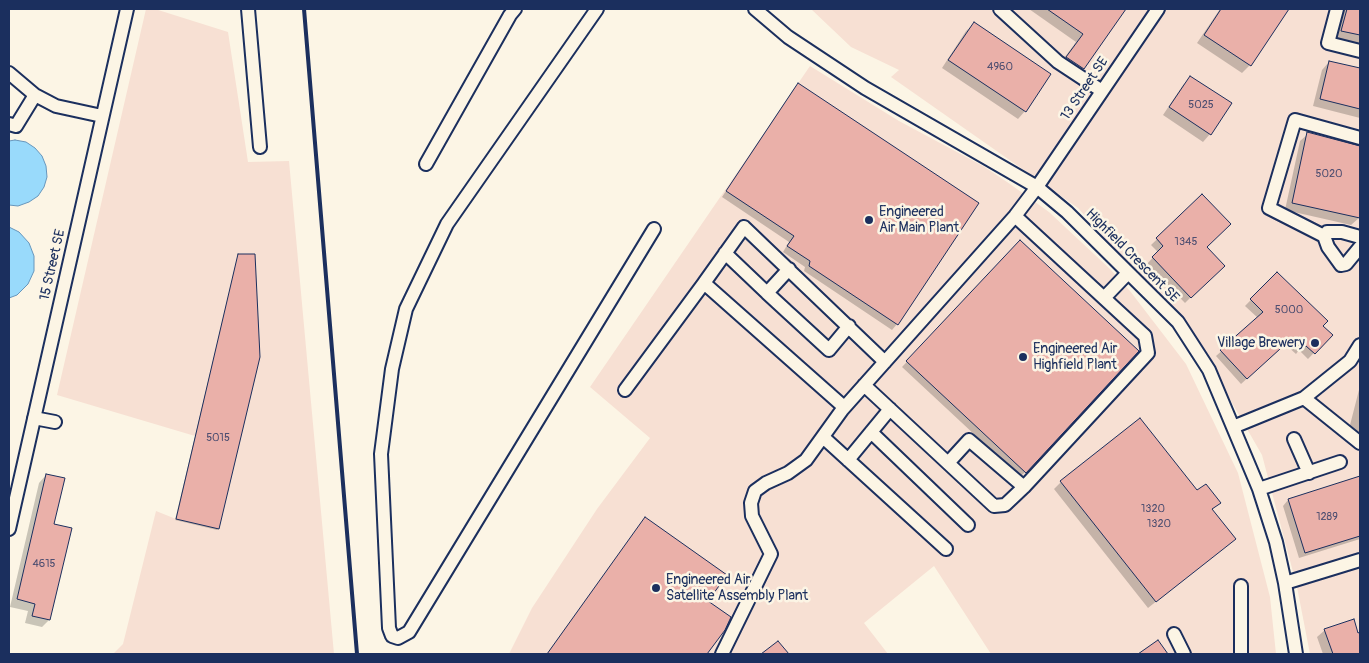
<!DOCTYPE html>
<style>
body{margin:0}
#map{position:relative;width:1369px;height:663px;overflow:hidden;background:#fcf5e5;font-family:Pangolin,sans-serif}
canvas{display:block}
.frame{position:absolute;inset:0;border:10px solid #1b2f5e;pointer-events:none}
</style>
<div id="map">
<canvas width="1369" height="663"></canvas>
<div class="frame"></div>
</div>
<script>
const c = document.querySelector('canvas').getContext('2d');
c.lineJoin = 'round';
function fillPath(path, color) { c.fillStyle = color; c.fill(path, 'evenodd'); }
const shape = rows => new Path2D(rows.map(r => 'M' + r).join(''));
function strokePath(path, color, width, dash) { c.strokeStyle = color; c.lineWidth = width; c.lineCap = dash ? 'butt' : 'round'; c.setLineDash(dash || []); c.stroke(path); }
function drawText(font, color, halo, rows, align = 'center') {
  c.font = font + ' Pangolin,sans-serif'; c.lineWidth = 5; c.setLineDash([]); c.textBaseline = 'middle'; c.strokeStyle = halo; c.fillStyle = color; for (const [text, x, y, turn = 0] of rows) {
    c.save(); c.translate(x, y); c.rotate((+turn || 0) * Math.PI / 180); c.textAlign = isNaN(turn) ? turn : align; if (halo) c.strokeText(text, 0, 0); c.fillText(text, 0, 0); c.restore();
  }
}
fillPath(shape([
 [146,9,155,9,228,32,248,162,289,161,334,654,113,654,123,644,156,511,176,519,195,436,57,395],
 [811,9,1360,9,1360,654,1310,654,1297,587,1262,455,1197,342,1078,208,891,77,899,70,851,47],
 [810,66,899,121,983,166,1010,184,1049,212,1110,269,1130,291,1186,364,1238,473,1270,597,1276,654,991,654,934,566,864,623,888,654,509,654,532,608,597,509,650,438,590,387]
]), '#f7e0d3');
const water = shape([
 [15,140,26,142,35,148,42,156,46,166,47,177,44,187,38,196,29,202,18,206,9,205,9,141,15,140],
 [9,227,19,232,29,243,34,256,34,271,28,284,17,295,9,298,9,227]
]);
fillPath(water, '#99dafb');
strokePath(water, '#6796bc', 1);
fillPath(shape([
 [1029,9,1120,9,1123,11,1083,69,1076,76,1059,65,1076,42],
 [1220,9,1287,9,1250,65,1242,73,1197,43],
 [1342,9,1360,9,1360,44,1334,38],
 [974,24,1025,111,1018,119,942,68,966,31],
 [1329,62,1360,70,1360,118,1313,106,1322,70],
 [1190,78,1210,134,1203,142,1163,115,1183,85],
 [798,85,897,324,892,330,804,271,805,267,783,252,789,242,722,197,793,90],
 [1308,134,1360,147,1360,211,1359,218,1351,225,1285,210,1300,141],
 [1202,196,1206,247,1223,265,1185,303,1147,264,1158,252,1151,245],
 [1020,242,1025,472,1020,477,902,367],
 [238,256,218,529,217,530,175,520],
 [1277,273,1331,335,1308,359,1299,350,1296,354,1285,344,1241,384,1216,356,1258,318,1245,306],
 [1360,386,1360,446,1344,433,1350,425],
 [46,475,52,525,49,620,42,627,25,623,28,611,10,607,39,483],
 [1360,478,1360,539,1299,558,1283,506,1288,500],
 [1061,482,1197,492,1219,503,1212,510,1234,539,1148,608,1054,489],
 [645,518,707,602,724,629,706,654,547,654],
 [1325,630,1357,634,1360,633,1360,654,1323,654,1317,637]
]), '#0003');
const building = shape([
 [1047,9,1126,9,1084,69,1066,57,1083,34,1047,9],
 [1221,9,1289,9,1251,66,1204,35,1221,9],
 [1347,9,1360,9,1360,35,1341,31,1347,9],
 [974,22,1051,74,1026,112,948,60,974,22],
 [1329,61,1360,68,1360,109,1320,99,1329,61],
 [1190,76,1232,103,1211,135,1169,107,1190,76],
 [798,83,979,203,898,325,809,266,810,261,787,246,794,236,726,191,798,83],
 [1307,132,1360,146,1360,218,1292,203,1307,132],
 [1202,194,1231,224,1207,247,1225,266,1191,298,1152,257,1163,246,1156,238,1202,194],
 [1020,240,1139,351,1026,473,906,361,1020,240],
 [238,254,255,254,260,357,219,529,176,519,238,254],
 [1277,272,1328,321,1323,326,1333,335,1315,354,1306,346,1302,349,1291,339,1247,379,1220,350,1263,312,1250,299,1277,272],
 [1140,418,1197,490,1206,484,1221,503,1212,509,1236,539,1156,602,1060,481,1140,418],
 [46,474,65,478,54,524,72,528,50,620,32,616,35,604,17,599,46,474],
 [1360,476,1360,536,1305,553,1288,499,1360,476],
 [645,517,727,575,708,601,731,617,725,630,707,654,547,654,645,517],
 [1354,619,1358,633,1360,632,1360,654,1333,654,1324,629,1354,619],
 [1158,640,1168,654,1138,654,1158,640],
 [778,641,789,654,761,654,778,641]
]);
fillPath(building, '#eab0a9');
strokePath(building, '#1b2f5e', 1);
const minor = shape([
 [248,9,260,147],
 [597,9,447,224,406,309,392,369,381,454,389,628,392,636,398,638,409,632,654,229],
 [755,9,788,37,865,88,1037,187,1067,212,1178,322,1209,370,1259,489,1276,542,1285,583,1296,654],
 [1000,9,1058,62,1102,91],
 [1337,9,1328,43,1360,51],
 [9,73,35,95,56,106,102,116],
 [9,124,16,126,35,95],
 [426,164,510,15,515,9],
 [1324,236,1269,208,1295,120,1360,138],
 [1360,237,1342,232,1327,232,1324,236,1328,247,1341,265,1346,264,1360,247],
 [725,253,767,293],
 [789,269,767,293,829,350,849,326],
 [1104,298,1128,273],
 [864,385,994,506,1005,505,1024,487,1148,353,1145,336,1015,216],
 [625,390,704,283],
 [1304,398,1360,443],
 [844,407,704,283,744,227,885,362],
 [34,418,55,422],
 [1233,427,1304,398,1350,361,1360,345],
 [871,432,968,525],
 [823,437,946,549],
 [1294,439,1309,473],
 [848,460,890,409],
 [948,463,969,440,1024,487],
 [1259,489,1340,462],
 [9,529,127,9],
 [1285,583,1360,560],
 [1174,634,1184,654],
 [722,654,771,554,752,516,751,503,755,491,766,483,788,473,806,460,842,410,1015,216,1037,187,1158,9],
 [1241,654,1241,586]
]);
strokePath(minor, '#1b2f5e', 16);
strokePath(minor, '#fcf5e5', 12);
strokePath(shape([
 [304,9,357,654]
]), '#1b2f5e', 4);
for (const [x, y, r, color] of [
 [869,220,5,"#1b2f5e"],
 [1315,343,5,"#1b2f5e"],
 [1023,357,5,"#1b2f5e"],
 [656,588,5,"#1b2f5e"]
]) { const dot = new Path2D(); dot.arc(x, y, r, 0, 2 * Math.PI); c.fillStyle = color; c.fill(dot); strokePath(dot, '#fcf5e5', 2); }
drawText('11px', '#4f4f71', null, [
 ["4960",1000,67],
 ["5025",1201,105],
 ["5020",1329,174],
 ["1345",1186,242],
 ["5000",1289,310],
 ["5015",218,438],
 ["1320",1153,509],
 ["1289",1327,517],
 ["1320",1159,524],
 ["4615",44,564]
]);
drawText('14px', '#1b2f5e', '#fcf5e5', [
 ["13 Street SE",1085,89,-56],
 ["Highfield Crescent SE",1132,256,45],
 ["15 Street SE",53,265,-77]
]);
drawText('14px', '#1b2f5e', '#fcf5e5', [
 ["Engineered",879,212],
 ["Air Main Plant",879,228],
 ["Village Brewery",1305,343,"right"],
 ["Engineered Air",1033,349],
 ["Highfield Plant",1033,365],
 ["Engineered Air",666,580],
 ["Satellite Assembly Plant",666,596]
], 'left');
</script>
